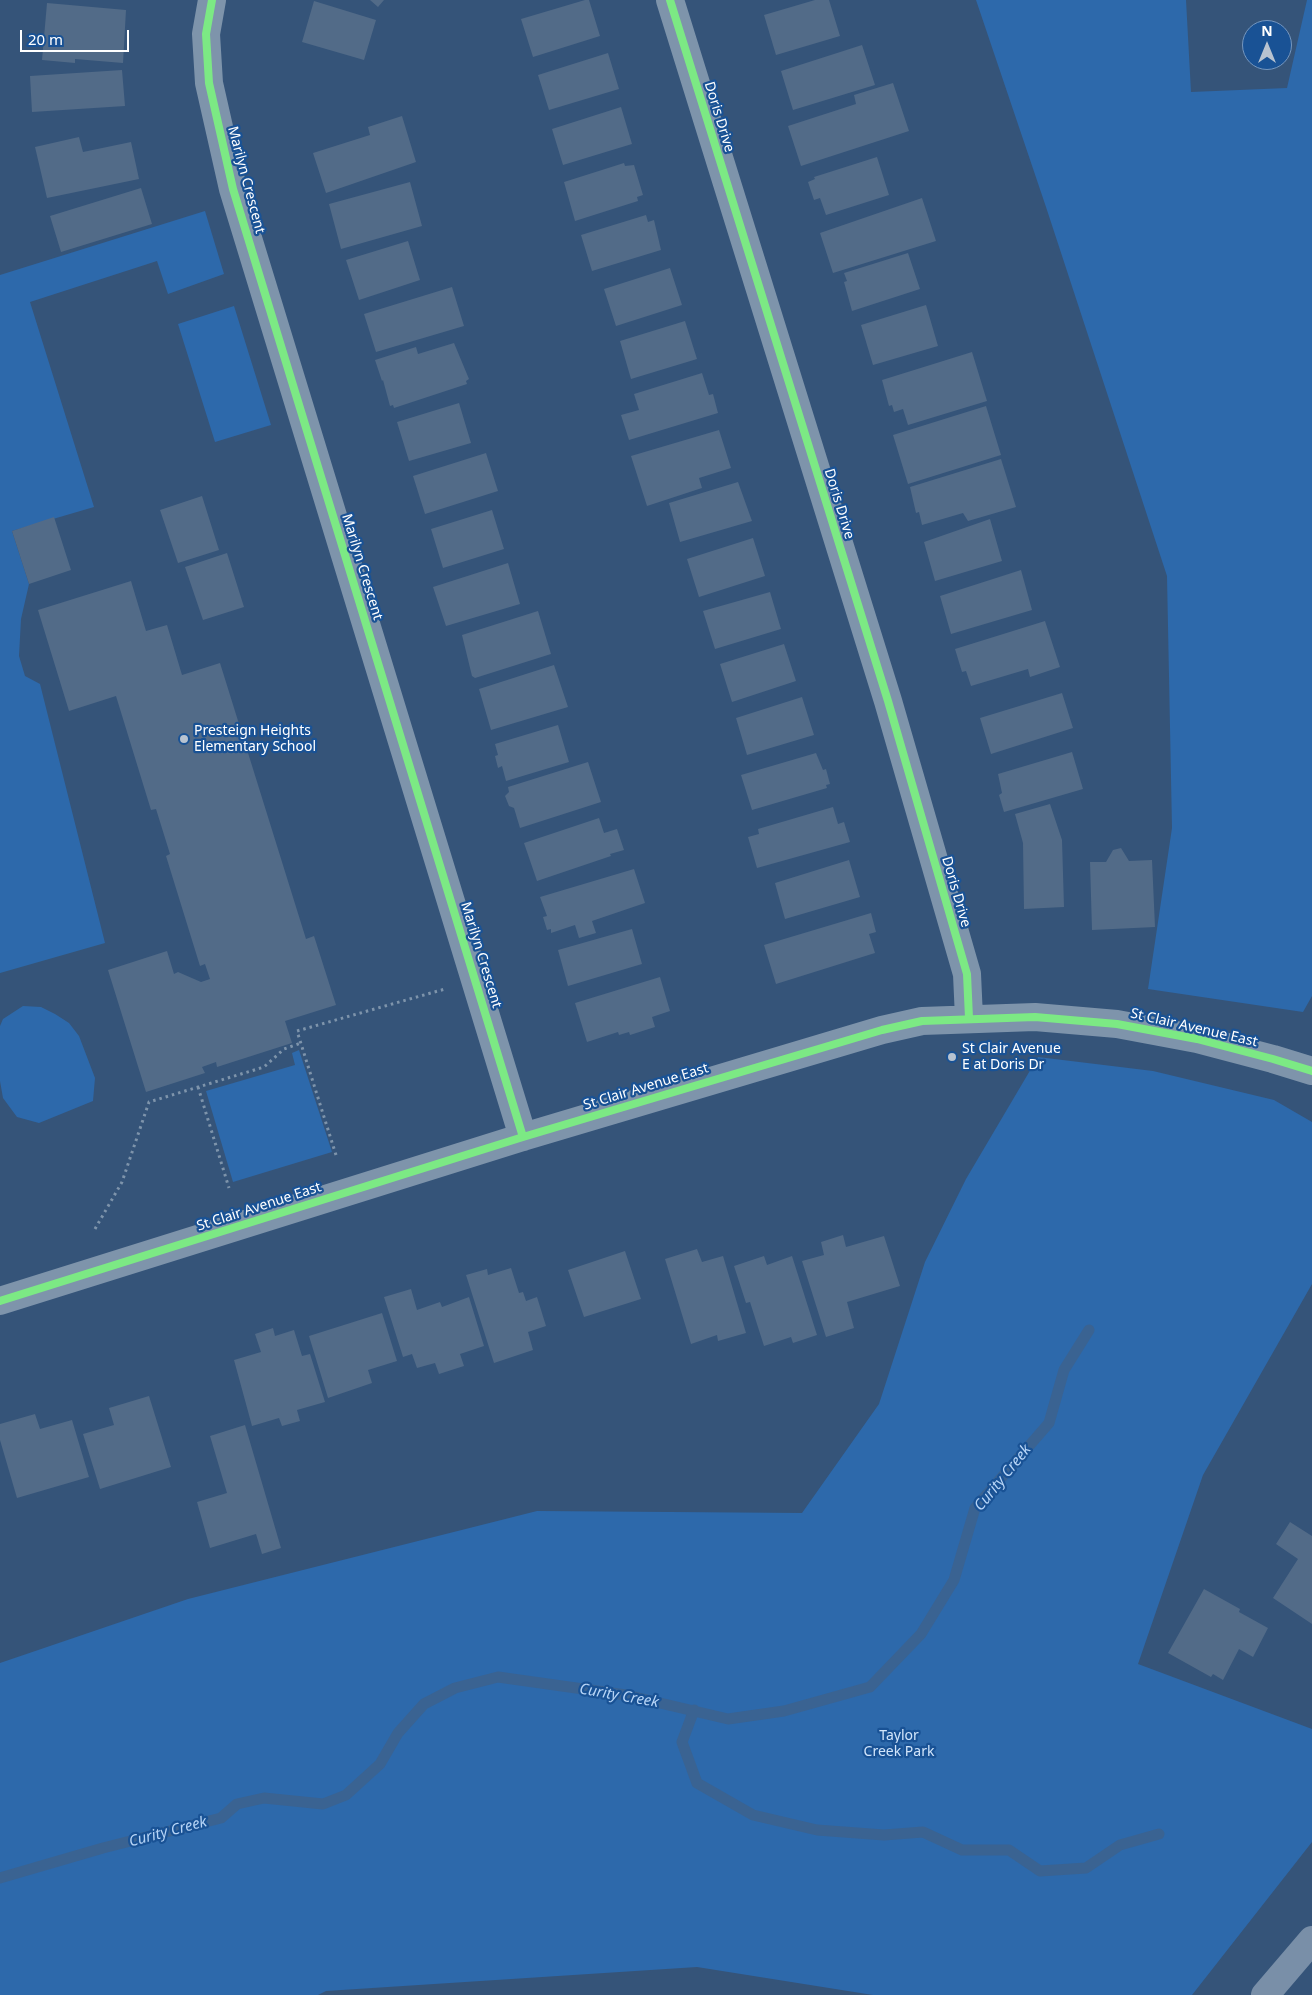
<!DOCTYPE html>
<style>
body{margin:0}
#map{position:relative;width:1312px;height:1995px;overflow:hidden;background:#355479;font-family:"Noto Sans",sans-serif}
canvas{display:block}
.north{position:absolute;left:1242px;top:20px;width:50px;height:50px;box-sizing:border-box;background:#195295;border:1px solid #7597bf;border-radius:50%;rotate:0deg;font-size:14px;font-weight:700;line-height:20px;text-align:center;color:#fff}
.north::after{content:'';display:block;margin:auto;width:18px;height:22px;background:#b8c3d0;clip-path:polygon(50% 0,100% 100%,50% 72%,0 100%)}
.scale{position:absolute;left:20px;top:30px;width:109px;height:22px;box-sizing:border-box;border:2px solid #fff;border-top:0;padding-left:6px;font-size:15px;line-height:18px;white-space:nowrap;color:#fff;-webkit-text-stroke:4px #195295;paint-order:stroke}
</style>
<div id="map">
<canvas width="1312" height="1995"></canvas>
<div class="north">N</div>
<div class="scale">20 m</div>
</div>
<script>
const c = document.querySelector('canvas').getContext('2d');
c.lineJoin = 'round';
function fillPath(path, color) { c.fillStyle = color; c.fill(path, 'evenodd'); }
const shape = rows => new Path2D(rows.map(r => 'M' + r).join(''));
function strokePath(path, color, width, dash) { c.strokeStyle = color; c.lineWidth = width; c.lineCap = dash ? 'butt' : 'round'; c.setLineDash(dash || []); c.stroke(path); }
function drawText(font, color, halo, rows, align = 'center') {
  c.font = font + ' "Noto Sans",sans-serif'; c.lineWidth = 4.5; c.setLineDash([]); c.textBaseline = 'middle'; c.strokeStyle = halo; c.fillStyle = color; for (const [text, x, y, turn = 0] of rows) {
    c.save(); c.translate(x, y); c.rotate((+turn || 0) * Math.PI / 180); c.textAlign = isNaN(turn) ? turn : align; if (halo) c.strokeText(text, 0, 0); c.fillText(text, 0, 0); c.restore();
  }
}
fillPath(shape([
 [976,0,1186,0,1191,92,1287,88,1307,0,1312,0,1312,996,1303,1012,1148,989,1172,828,1167,576,1046,207],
 [205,211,224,274,168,294,157,261,30,302,94,507,12,531,29,584,21,619,19,656,25,676,40,684,105,943,0,973,0,275],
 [234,306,271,425,215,442,178,324],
 [23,1006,41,1007,55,1014,69,1023,79,1036,95,1078,93,1101,39,1123,17,1117,3,1098,0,1081,0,1026,3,1019],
 [299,1050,332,1152,233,1182,206,1091,295,1065,292,1053],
 [1038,1057,1153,1071,1274,1100,1312,1122,1312,1284,1203,1475,1138,1664,1312,1729,1312,1842,1192,1995,873,1995,697,1967,326,1991,318,1995,0,1995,0,1663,188,1599,537,1511,802,1513,879,1404,925,1262,966,1179]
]), '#2d69ab');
strokePath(shape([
 [694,1710,682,1742,697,1783,753,1815,817,1830,884,1835,923,1832,962,1850,1009,1850,1040,1871,1086,1868,1120,1845,1159,1834],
 [0,1878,103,1848,221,1818,237,1804,264,1798,323,1804,346,1795,380,1764,398,1733,424,1704,455,1688,498,1677,626,1695,728,1719,784,1711,870,1687,921,1634,954,1580,975,1508,1049,1423,1064,1370,1089,1330]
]), '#3a6392', 11);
fillPath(shape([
 [370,0,384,0,378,7],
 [585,0,589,0,600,36,533,57,521,19],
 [815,0,829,0,840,36,776,55,764,15],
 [314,1,376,20,364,60,302,42],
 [47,3,126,10,123,63,75,59,75,63,42,60],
 [862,45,875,85,793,110,781,71],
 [608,53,619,89,549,110,538,75],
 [122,70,125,106,32,112,30,76],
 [893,83,909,131,801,166,788,126,856,104,854,95],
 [621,107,632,144,563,165,552,129],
 [402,116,416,162,326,193,313,153,370,135,368,127],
 [79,137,83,152,131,142,139,179,47,198,35,147],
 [877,157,889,195,826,215,820,198,814,200,808,182,815,179,814,177],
 [624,163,625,166,634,165,643,195,637,197,638,201,575,221,564,182],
 [410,182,422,226,341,249,329,204],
 [141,188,152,224,61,252,50,216],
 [922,198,936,241,833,273,820,233],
 [646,215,648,222,654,220,661,250,592,271,581,235],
 [408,241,420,280,359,300,346,260],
 [908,253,920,289,852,311,844,282,847,281,844,273],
 [670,268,682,305,616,326,604,289],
 [452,287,464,326,376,352,364,314],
 [926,305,938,346,873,365,861,325],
 [685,321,697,359,631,379,620,341],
 [454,343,469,379,466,381,467,384,394,408,393,405,390,406,383,380,382,381,375,360,416,347,418,354],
 [972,352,987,401,908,425,903,409,894,412,892,405,889,406,882,380],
 [702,373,709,395,713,394,718,413,629,440,621,415,639,410,634,394],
 [459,403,471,443,409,461,397,422],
 [986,406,1001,455,908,484,893,435],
 [719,430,731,468,699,478,702,488,647,506,631,456],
 [486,453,498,491,425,514,413,476],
 [1001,459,1016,507,968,521,963,513,922,525,919,512,916,513,910,487],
 [738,482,752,521,680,542,669,503],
 [202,496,219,550,178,563,160,510],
 [492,510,504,549,443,568,431,529],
 [54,517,71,570,29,584,12,531],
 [990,519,1002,561,935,581,924,542],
 [753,538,765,576,699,597,687,559],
 [227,553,244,607,203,620,185,567],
 [508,563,520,604,446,626,433,587],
 [1021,570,1032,610,951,634,940,596],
 [131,581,146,631,167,625,182,675,220,663,306,939,314,936,336,1005,285,1021,292,1043,217,1067,216,1062,202,1067,205,1073,146,1092,108,970,167,951,174,974,178,972,201,982,210,979,205,964,200,966,166,856,170,854,156,809,151,810,116,696,69,711,38,610],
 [770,592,781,629,715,649,703,611],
 [538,611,551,654,475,678,472,676,462,635],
 [1045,621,1060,667,1030,677,1028,669,971,686,966,671,962,672,955,649],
 [784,644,796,681,732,702,720,664],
 [554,665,568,707,491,730,479,689],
 [1062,693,1073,728,991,754,980,718],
 [802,697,814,735,747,755,736,718],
 [558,725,569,762,506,781,502,766,498,768,495,756,498,755,495,744],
 [1072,752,1083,789,1004,812,999,795,1002,793,998,774],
 [816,753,823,770,826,769,830,784,826,785,827,788,752,810,741,775],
 [588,762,601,802,520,828,514,808,509,806,505,796,509,792,508,787],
 [1050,804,1062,840,1064,907,1024,909,1023,843,1015,814],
 [833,807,838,824,844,822,850,842,757,868,748,837,759,834,758,829],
 [599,818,604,833,617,829,624,850,610,854,611,856,537,881,524,843],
 [1121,848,1129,861,1152,860,1155,927,1092,930,1090,862,1106,862,1113,850],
 [849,860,860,897,785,919,775,883],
 [634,869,645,903,592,921,596,933,579,938,575,925,551,933,551,929,547,930,543,917,547,916,540,897],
 [871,913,876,932,869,934,875,953,776,984,764,945],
 [632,929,642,964,568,986,558,950],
 [660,977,670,1011,652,1017,655,1027,630,1035,629,1032,619,1035,618,1032,587,1042,575,1003],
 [843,1235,846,1247,884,1236,900,1286,847,1302,854,1328,826,1337,802,1261,824,1255,821,1242],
 [697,1249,702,1262,723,1256,746,1333,718,1341,717,1335,691,1344,665,1259],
 [625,1251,641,1299,584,1317,568,1270],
 [764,1256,767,1265,792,1256,817,1335,793,1343,791,1337,764,1346,750,1302,746,1303,734,1266],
 [511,1268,519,1293,523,1292,526,1301,537,1297,546,1326,528,1332,533,1350,494,1363,466,1275,487,1269,488,1275],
 [411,1289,417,1310,440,1302,442,1307,469,1297,484,1346,460,1354,464,1366,439,1374,435,1363,417,1368,412,1354,403,1357,384,1297],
 [382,1313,397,1361,368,1370,372,1383,328,1398,309,1336],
 [273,1328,275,1336,294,1330,302,1356,310,1354,325,1402,297,1410,300,1421,282,1426,279,1418,252,1426,234,1360,261,1352,255,1334],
 [149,1396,171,1467,100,1489,83,1434,114,1425,109,1408],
 [35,1414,40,1429,72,1420,89,1477,17,1498,0,1440,0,1424],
 [245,1425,281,1548,262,1554,256,1534,210,1548,197,1502,227,1493,210,1436],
 [1290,1522,1312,1536,1312,1624,1273,1598,1298,1559,1276,1544],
 [1204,1589,1240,1609,1239,1612,1268,1628,1253,1657,1239,1649,1223,1680,1213,1674,1211,1677,1168,1653]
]), '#526b88');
strokePath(shape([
 [198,1087,229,1188],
 [336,1155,297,1031,445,989],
 [95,1229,122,1182,149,1102,264,1067,284,1049,301,1043]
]), '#7e94ab', 3, [2.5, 4]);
strokePath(shape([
 [212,0,206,34,209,83,233,189,523,1137],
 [670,0,888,701,967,974,969,1018],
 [0,1301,523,1137,882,1030,922,1021,1035,1017,1117,1024,1197,1039,1273,1059,1312,1071]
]), '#7e94ab', 28);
strokePath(shape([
 [1265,1995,1312,1940]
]), '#798fa8', 28);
strokePath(shape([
 [212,0,206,34,209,83,233,189,523,1137],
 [670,0,888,701,967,974,969,1018],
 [0,1301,523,1137,882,1030,922,1021,1035,1017,1117,1024,1197,1039,1273,1059,1312,1071]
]), '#7ce984', 8);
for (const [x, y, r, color] of [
 [184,739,5,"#b8c3d0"],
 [952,1057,5,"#b8c3d0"]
]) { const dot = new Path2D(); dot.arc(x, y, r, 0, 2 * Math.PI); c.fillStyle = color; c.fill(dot); strokePath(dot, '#195295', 2); }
drawText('14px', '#fff', '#195295', [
 ["Doris Drive",719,117,73],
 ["Marilyn Crescent",246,180,75],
 ["Doris Drive",839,504,73],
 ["Marilyn Crescent",362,567,73],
 ["Doris Drive",956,892,74],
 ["Marilyn Crescent",481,955,73],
 ["St Clair Avenue East",1194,1028,13],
 ["St Clair Avenue East",646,1087,-17],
 ["St Clair Avenue East",259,1207,-18]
]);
drawText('14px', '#fff', '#195295', [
 ["Presteign Heights",194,731],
 ["Elementary School",194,747],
 ["St Clair Avenue",962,1049],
 ["E at Doris Dr",962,1065]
], 'left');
drawText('14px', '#d1e5fb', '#195295', [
 ["Taylor",899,1736],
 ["Creek Park",899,1752]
]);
drawText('italic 15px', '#b7d5f7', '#195295', [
 ["Curity Creek",1003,1478,-51],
 ["Curity Creek",619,1696,10],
 ["Curity Creek",168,1832,-15]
]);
</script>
